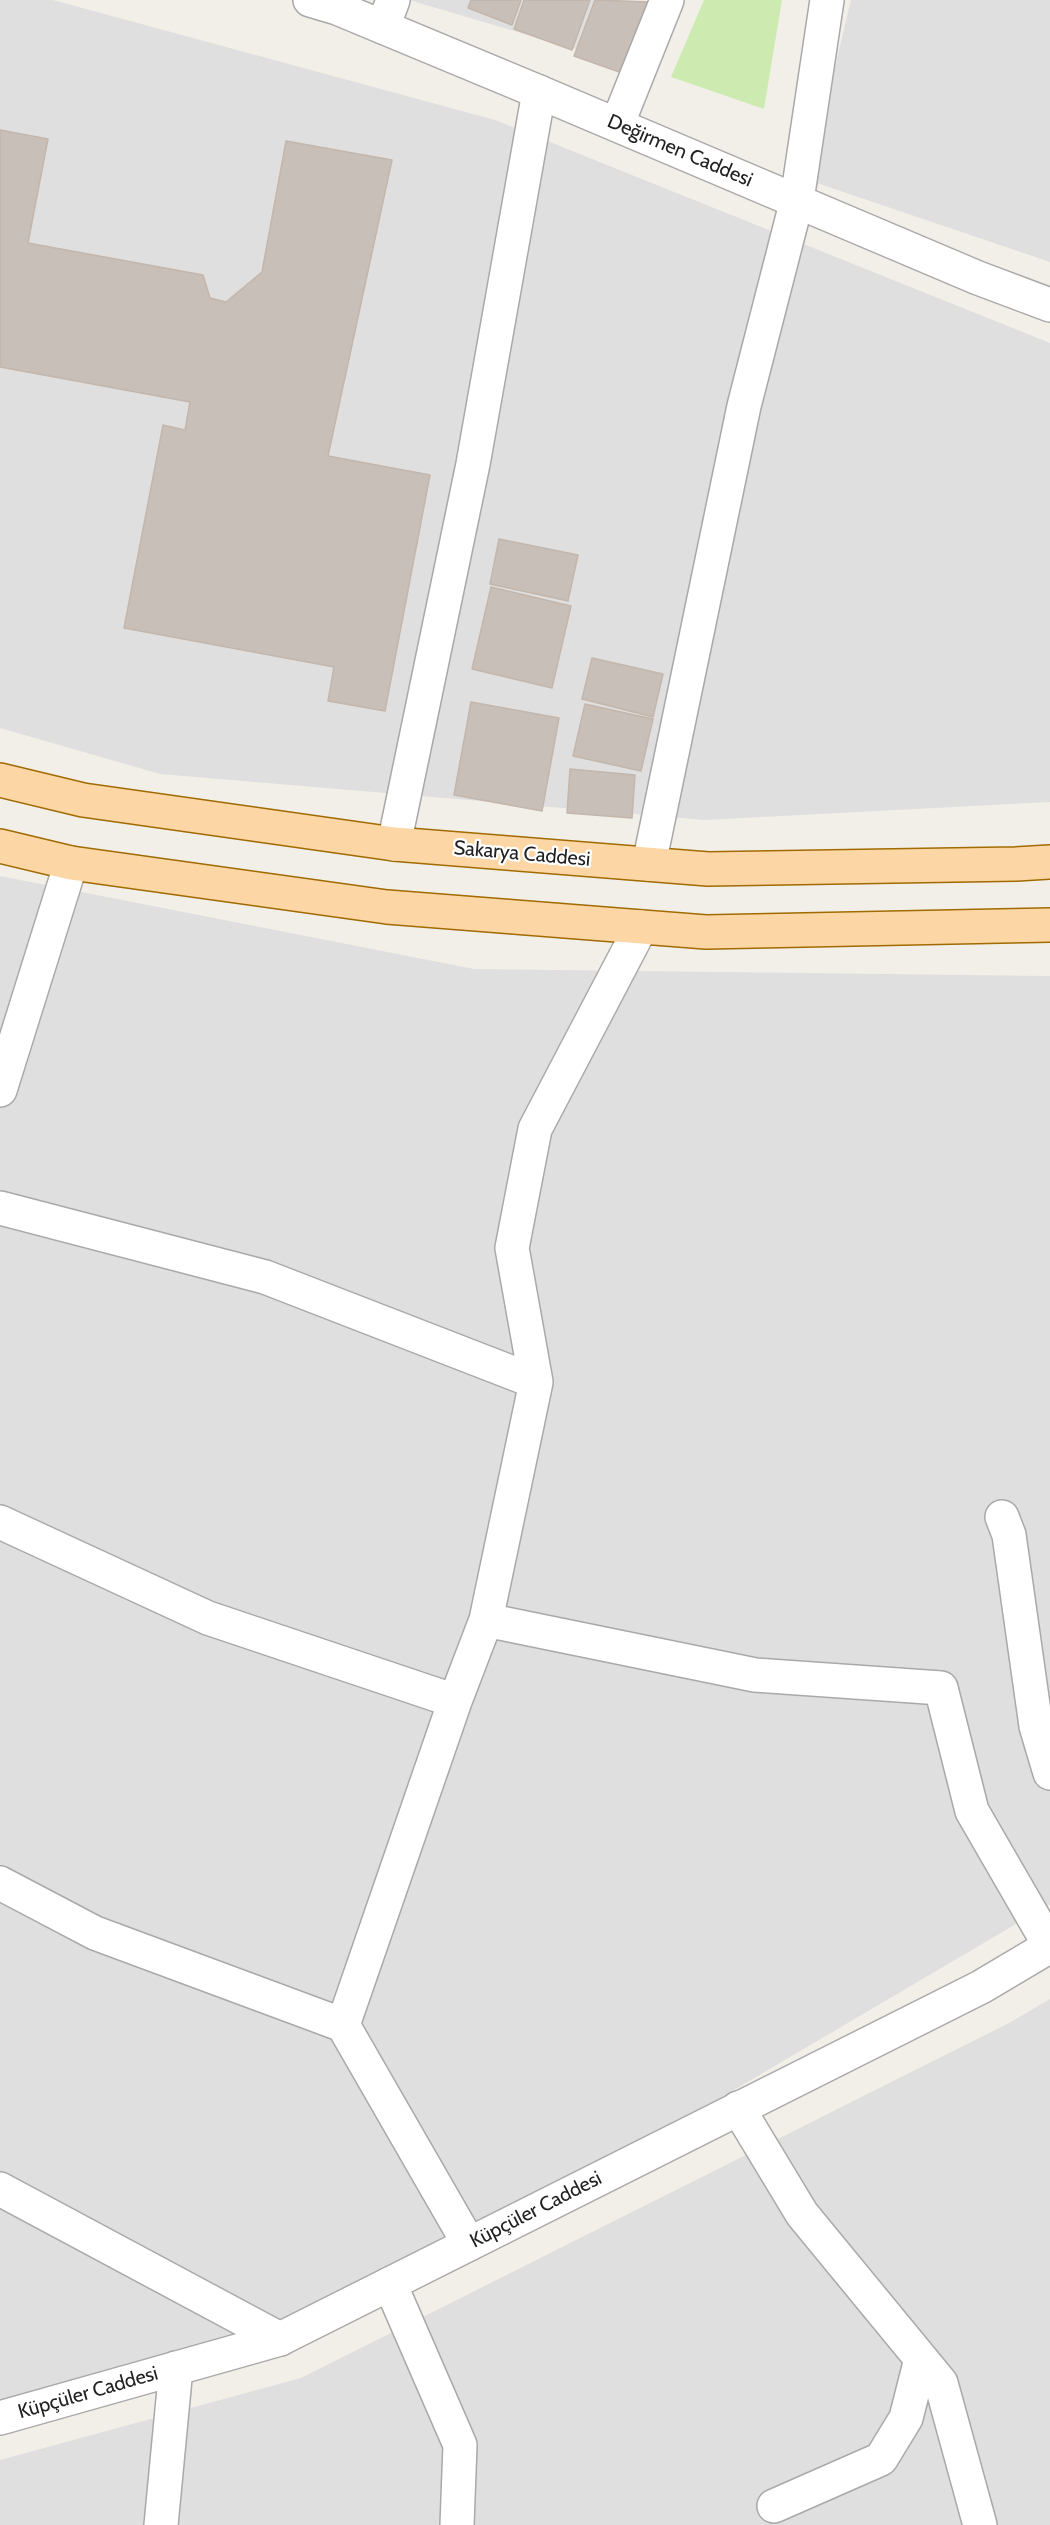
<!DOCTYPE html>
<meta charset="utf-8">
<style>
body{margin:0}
canvas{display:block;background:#f2efe9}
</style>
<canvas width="1050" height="2525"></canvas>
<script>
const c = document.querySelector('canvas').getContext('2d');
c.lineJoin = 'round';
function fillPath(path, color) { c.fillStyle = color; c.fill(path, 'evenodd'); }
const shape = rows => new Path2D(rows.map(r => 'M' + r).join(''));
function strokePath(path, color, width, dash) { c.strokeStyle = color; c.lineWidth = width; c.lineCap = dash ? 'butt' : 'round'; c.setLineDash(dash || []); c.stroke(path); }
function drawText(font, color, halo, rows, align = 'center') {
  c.font = font + ' Cabin,sans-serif'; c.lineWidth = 4.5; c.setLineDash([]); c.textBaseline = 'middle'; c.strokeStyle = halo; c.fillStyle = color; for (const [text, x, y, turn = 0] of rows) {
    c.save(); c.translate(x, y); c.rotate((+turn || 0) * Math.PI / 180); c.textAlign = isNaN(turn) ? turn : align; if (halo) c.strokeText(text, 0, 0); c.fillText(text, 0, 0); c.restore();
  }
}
fillPath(shape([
 [0,0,53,0,495,120,1050,343,1050,802,705,820,160,774,0,728],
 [409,0,622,0,599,56],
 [851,0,1050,0,1050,262,808,180],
 [0,876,474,969,1050,976,1050,1904,338,2323,0,2408],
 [1050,1999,1050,2525,0,2525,0,2460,301,2378,1009,2023]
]), '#e0dfdf');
fillPath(shape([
 [704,0,782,0,764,109,671,77]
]), '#cdebb0');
const building = shape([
 [471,0,521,0,512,25,468,8,471,0],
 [524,0,590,0,572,50,514,29,524,0],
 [595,0,652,2,625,74,574,56,595,0],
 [0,130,48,139,28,243,203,275,210,298,226,302,262,272,286,141,392,160,328,456,430,475,385,711,328,701,334,667,124,628,163,425,185,430,190,402,0,367,0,130],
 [499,539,578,555,568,601,490,584,499,539],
 [491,587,571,606,552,688,472,669,491,587],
 [592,658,663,674,653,717,582,699,592,658],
 [471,702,559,718,542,811,454,795,471,702],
 [585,704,653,719,641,771,573,756,585,704],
 [570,769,635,775,632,818,567,813,570,769]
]);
fillPath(building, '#c7bfb8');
strokePath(building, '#c4b6ab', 1.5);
const minor = shape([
 [383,27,393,0],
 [394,844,473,464,539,92],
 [649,864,744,406,797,200],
 [0,1090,71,863],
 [0,1208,265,1277,536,1382],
 [1002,1517,1009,1535,1036,1726,1050,1773],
 [0,1522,208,1618,455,1701],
 [486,1620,755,1675,941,1688,972,1811,1050,1946],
 [0,1883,95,1933,343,2025,469,2244],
 [343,2025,455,1701,486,1620,536,1382,512,1248,535,1129,641,927],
 [738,2108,802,2214,941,2383,980,2525],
 [0,2189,280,2339],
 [390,2284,460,2445,457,2525],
 [774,2506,881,2459,906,2418,921,2359],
 [161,2525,176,2368]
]);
const tertiary = shape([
 [310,0,337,8,539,92,978,278,1050,305],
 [617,125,667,0],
 [797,200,827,0],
 [0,2418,280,2339,981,1987,1050,1946]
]);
const primary = shape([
 [0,780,83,800,394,844,708,869,1016,864,1050,862],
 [0,846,71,863,387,907,706,932,1050,925]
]);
strokePath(minor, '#a9a9a9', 36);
strokePath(tertiary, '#a9a9a9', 36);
strokePath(primary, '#a06b00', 36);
strokePath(minor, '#fff', 33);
strokePath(tertiary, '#fff', 33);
strokePath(primary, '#fcd6a4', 33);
drawText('20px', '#222', '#fff', [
 ["Değirmen Caddesi",680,151,23],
 ["Sakarya Caddesi",522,854,5],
 ["Küpçüler Caddesi",536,2210,-27],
 ["Küpçüler Caddesi",88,2393,-16]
]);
</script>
